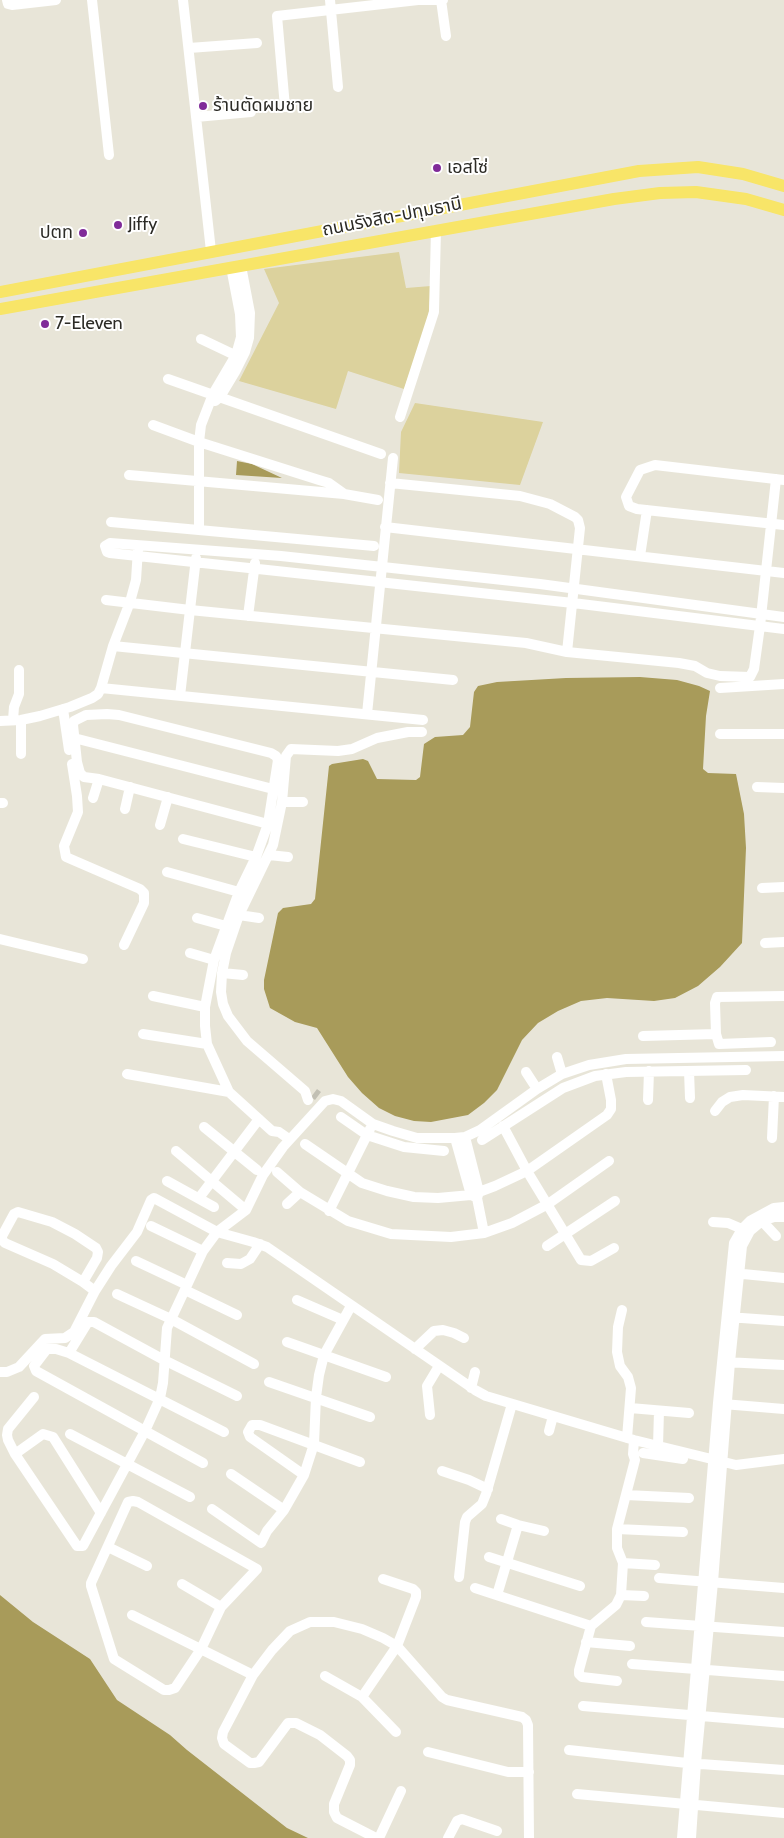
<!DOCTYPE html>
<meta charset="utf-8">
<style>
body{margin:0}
canvas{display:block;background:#e8e5d8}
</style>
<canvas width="784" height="1838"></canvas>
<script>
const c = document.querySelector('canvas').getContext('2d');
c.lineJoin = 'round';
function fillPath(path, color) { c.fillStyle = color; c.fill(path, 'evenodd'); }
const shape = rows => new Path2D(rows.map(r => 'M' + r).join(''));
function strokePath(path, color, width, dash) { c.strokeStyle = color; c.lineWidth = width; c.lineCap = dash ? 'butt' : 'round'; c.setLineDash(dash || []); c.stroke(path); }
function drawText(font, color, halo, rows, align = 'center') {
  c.font = font + ' Cabin,"Noto Sans Thai",sans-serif'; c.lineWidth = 4; c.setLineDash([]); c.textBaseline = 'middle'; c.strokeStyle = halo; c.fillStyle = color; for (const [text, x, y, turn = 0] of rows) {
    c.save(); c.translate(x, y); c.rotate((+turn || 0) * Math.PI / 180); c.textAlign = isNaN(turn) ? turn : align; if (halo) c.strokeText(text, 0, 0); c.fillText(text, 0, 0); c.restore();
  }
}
fillPath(shape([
 [399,252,406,288,431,286,428,321,404,389,348,371,336,409,239,381,279,303,264,269],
 [415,403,543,422,520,485,399,473,401,432]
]), '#dcd29d');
fillPath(shape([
 [237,461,252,464,282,478,236,475],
 [640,677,677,680,699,686,710,691,706,716,703,769,708,773,736,774,744,814,746,848,742,943,720,967,698,986,675,998,654,1001,607,998,581,1001,558,1011,538,1023,522,1040,497,1090,484,1103,468,1115,431,1122,414,1121,395,1116,379,1108,362,1093,348,1077,317,1028,295,1022,270,1008,264,989,264,980,278,913,283,908,311,904,315,899,329,766,332,764,363,759,368,761,377,779,416,780,420,777,424,744,435,737,463,735,470,727,474,692,478,686,497,682,566,678],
 [0,1595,33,1622,90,1659,117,1700,170,1735,187,1750,287,1828,308,1838,0,1838]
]), '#a89b5a');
strokePath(shape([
 [314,1093,318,1096]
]), '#c2c0b4', 10, [10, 5]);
strokePath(shape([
 [7,0,8,4,12,5,56,0],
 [92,0,109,155],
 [183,0,211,251],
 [330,0,338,87],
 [441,0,446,36],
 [189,48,257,43],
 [285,107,277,16,418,0,443,0],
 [196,117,251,112],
 [201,339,241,358],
 [168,379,381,454],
 [215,401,220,397,235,372,245,352,249,338,250,313,241,266],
 [400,417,434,312,436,230],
 [153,425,199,442,319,480,329,483,343,493],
 [129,475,344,494,378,500],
 [784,480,655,465,640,470,626,497,629,506,637,509,784,525],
 [390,483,520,496,550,504,575,517,578,520,580,528,567,652],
 [111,522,374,546],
 [385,527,784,573],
 [199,530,199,442,201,425,213,394,236,355,241,337,240,314,231,267],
 [640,556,647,510],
 [106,600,190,610,526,643,567,652,679,663,695,666,707,673,720,676,750,677,754,669,760,626,776,479],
 [248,616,255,563],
 [784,617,540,584,281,556,110,543,105,546,107,552,110,553,573,603,784,629],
 [113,646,453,680],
 [101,688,423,720],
 [720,688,784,684],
 [180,696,196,558],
 [63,709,69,750],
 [367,714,393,458],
 [13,720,14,707,19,694,19,670],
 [21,720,21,754],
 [0,721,21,720,40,716,70,707,92,698,98,694,101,688,113,646,130,602,136,580,138,549],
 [720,734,784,734],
 [74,738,273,789],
 [72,764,77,796,78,812,64,846,66,857,140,889,144,893,144,903,124,945],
 [757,787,784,788],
 [93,798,99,779],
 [282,802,303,802],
 [0,803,3,803],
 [125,809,130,787],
 [268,824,99,779,84,777,80,773,77,762,73,725,74,721,86,715,107,714,119,715,271,753,276,756,278,760,268,824,256,857,239,892,214,960,205,1007,205,1026,207,1044,229,1092,272,1131,279,1132,289,1139],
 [160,825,168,797],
 [183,839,256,857],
 [269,855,288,857],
 [167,872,239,892],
 [762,888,784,887],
 [239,915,259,918],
 [197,918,226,926],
 [0,939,83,959],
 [765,943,784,942],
 [190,953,214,960],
 [222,973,243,975],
 [153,996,205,1007],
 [143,1034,207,1044],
 [716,1034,719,1044,771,1042],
 [643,1036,716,1034,715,1003,717,997,784,996],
 [557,1057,562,1074],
 [689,1071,690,1098],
 [526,1072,537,1089],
 [127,1074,229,1092],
 [308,1100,305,1091,247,1041,228,1016,223,1004,221,992,222,973,226,953,239,915,273,845,282,802,286,756,291,749,338,751,352,749,377,738,408,732,422,732],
 [648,1100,649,1071],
 [715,1111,722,1102,730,1097,743,1095,784,1097],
 [341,1117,367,1135,404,1147,444,1151],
 [503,1126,527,1171,581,1260,591,1261,614,1248],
 [204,1127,257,1170],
 [465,1137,479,1192,477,1198,484,1233],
 [455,1138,471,1195,476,1197],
 [772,1138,774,1096],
 [482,1140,563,1088,595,1076,626,1072,746,1070],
 [305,1144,362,1183,387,1191,414,1197,438,1198,471,1195,495,1186,527,1171,607,1115,611,1109,611,1100,606,1074],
 [176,1151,246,1210],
 [277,1172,300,1192,348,1221,391,1234,451,1237,484,1233,512,1223,548,1204,609,1161],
 [167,1181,214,1207],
 [199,1198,259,1119],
 [287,1204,300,1192],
 [329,1211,370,1129],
 [762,1221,776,1236],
 [713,1222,728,1223,742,1229],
 [151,1226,203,1251],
 [547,1246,615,1201],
 [136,1261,187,1285],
 [227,1263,241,1264,250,1259,260,1244],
 [733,1273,784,1278],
 [83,1282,97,1258,98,1252,96,1248,75,1234,52,1222,18,1212,14,1214,2,1236,2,1240,5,1243,53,1264,83,1282,95,1291],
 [185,1290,237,1315],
 [117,1294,171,1319,254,1364],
 [297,1300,343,1320],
 [622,1310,618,1327,617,1352,620,1366,628,1377,631,1388,627,1438],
 [728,1317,784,1321],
 [287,1342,386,1377],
 [415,1349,434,1331,443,1330,454,1333,464,1338],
 [69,1353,88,1322,94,1322,164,1360,237,1396],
 [725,1362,784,1365],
 [0,1372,7,1372,19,1367,45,1339,65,1338,74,1332,95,1291,111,1266,137,1232,151,1200,154,1198,217,1232,253,1242,267,1247,475,1390,486,1396,634,1440,736,1465,784,1459],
 [269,1382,370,1417],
 [471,1388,475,1372],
 [34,1397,8,1429,7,1435,8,1440,15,1454,77,1546,83,1546,145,1431,160,1398,163,1383,167,1328,203,1251,217,1232,246,1210,263,1175,283,1147,325,1101,333,1099,341,1101,373,1124,393,1131,417,1138,455,1138,465,1137,480,1130,537,1089,562,1074,589,1065,626,1059,784,1056],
 [723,1404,784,1409],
 [630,1408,689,1413],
 [430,1415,427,1386,439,1366],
 [549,1431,553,1416],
 [70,1434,190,1497],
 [658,1446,659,1411],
 [643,1453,683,1459],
 [15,1454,43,1434,53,1437,101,1513],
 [203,1463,36,1371,34,1366,47,1349,56,1349,69,1353,224,1432],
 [442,1471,469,1480,488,1489],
 [231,1474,284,1510],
 [304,1475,250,1437,248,1432,252,1425,260,1425,360,1462],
 [626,1495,689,1498],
 [133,1501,138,1502,257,1569,221,1607,201,1649,175,1688,169,1690,164,1690,114,1659,91,1586,91,1583,128,1502,133,1501],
 [212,1509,261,1543,267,1531,284,1510,304,1475,314,1444,316,1397,319,1375,324,1355,351,1306],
 [501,1519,518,1525,544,1531],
 [617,1529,683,1532],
 [108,1547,147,1566],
 [489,1557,580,1586],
 [623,1563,655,1565],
 [459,1577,465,1522,467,1517,482,1504,486,1494,512,1404],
 [659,1578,784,1588],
 [182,1584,221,1607],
 [475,1588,591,1626],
 [497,1595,518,1525],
 [621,1595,644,1596],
 [132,1615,253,1675],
 [646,1622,784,1632],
 [586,1642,630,1646],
 [632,1664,784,1676],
 [325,1676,362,1697,396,1732],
 [617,1681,582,1677,579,1674,579,1670,591,1626,616,1605,621,1595,623,1563,617,1548,617,1529,635,1460,633,1454,634,1440],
 [362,1697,397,1646,416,1597,416,1592,413,1589,383,1579],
 [583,1706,784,1723],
 [569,1750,687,1763,784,1770],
 [428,1752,508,1772,529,1772],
 [577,1794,784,1813],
 [376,1838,337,1818,334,1812,334,1804,350,1765,350,1760,347,1756,320,1735,296,1723,288,1723,259,1762,254,1763,250,1763,224,1744,222,1738,223,1732,253,1675,272,1650,290,1631,310,1622,334,1622,362,1629,383,1638,397,1646,442,1697,447,1700,522,1717,526,1720,528,1725,529,1838],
 [379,1838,401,1791],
 [448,1838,457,1821,462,1819,497,1831],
 [682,1838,718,1403,734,1243,742,1229,750,1221,774,1208,784,1207],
 [691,1838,696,1763,713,1582,730,1362,742,1246,750,1231,762,1221,774,1217,784,1217]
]), '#fff', 10);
strokePath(shape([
 [0,292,639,171,698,167,743,174,784,186],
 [0,309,614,199,660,193,696,192,746,199,784,210]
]), '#f8e568', 12);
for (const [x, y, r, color] of [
 [203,106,5,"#802b99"],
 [437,168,5,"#802b99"],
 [118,225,5,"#802b99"],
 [83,233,5,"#802b99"],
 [45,324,5,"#802b99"]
]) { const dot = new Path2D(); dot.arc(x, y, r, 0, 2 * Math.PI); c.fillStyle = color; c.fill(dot); strokePath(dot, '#fff', 2); }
drawText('18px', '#2c2b26', '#fff', [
 ["ร้านตัดผมชาย",213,106],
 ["เอสโซ่",447,168],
 ["Jiffy",128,225],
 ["ปตท",73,233,"right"],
 ["7-Eleven",55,324]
], 'left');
drawText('18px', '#2c2b26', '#fff', [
 ["ถนนรังสิต-ปทุมธานี",392,217,-11]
]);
</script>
